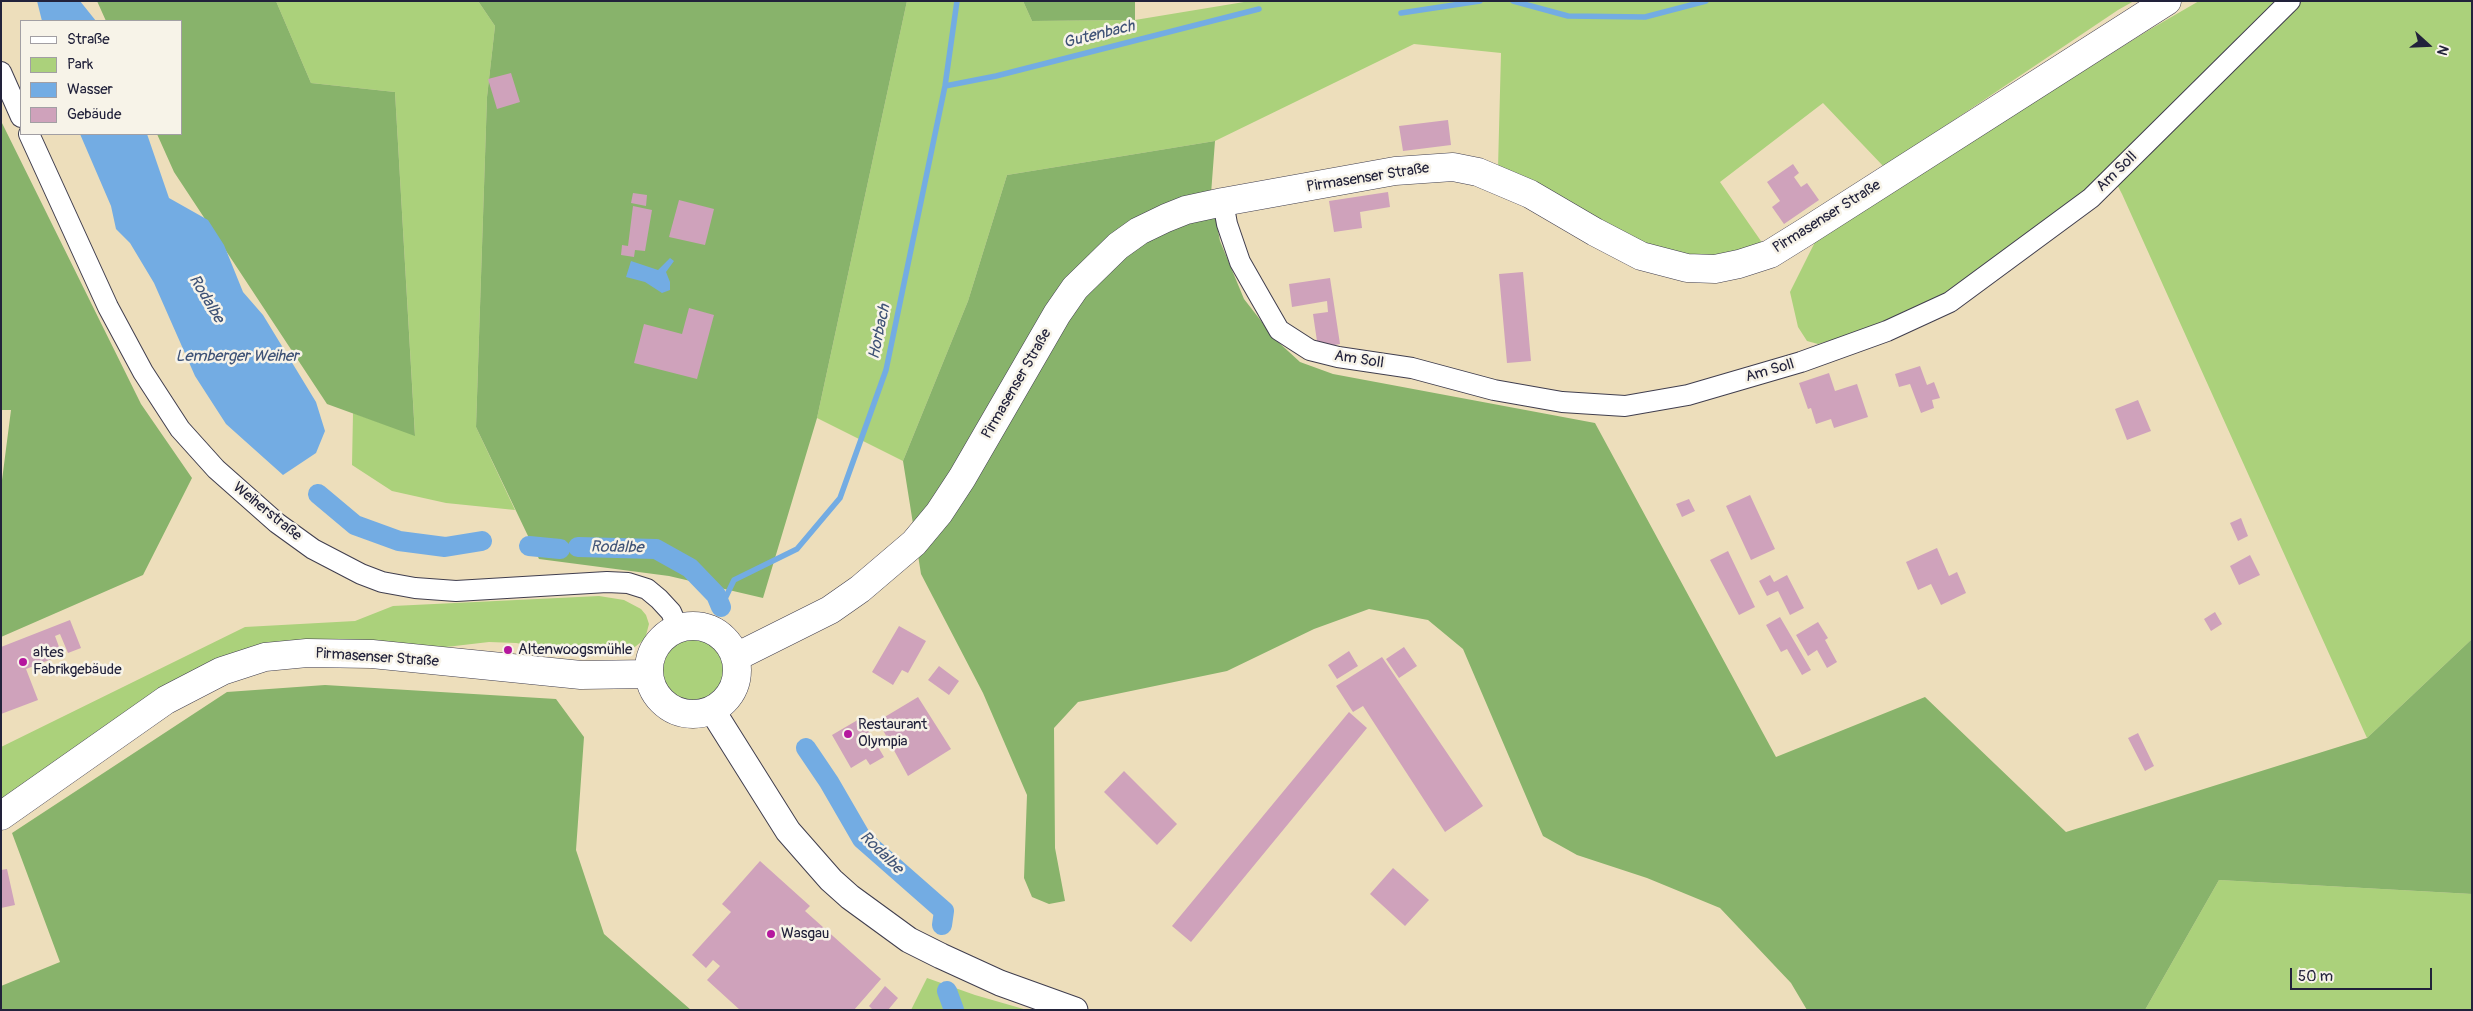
<!DOCTYPE html>
<meta charset="utf-8">
<style>
body{margin:0}
#map{position:relative;width:2473px;height:1011px;overflow:hidden;background:#eddebb;font-family:Pangolin,sans-serif}
canvas{display:block}
.frame{position:absolute;inset:0;border:2px solid #22223b;pointer-events:none}
.legend{position:absolute;left:20px;top:20px;width:162px;height:115px;box-sizing:border-box;background:#f7f3e8;border:1px solid #a29fa3;margin:0;padding:6px 9px;list-style:none;font-size:15px;color:#22223b}
.legend li{display:flex;align-items:center;gap:10px;height:25px}
.legend b{width:25px;border:1px solid #a29fa3}
.north{position:absolute;left:2403px;top:20px;width:50px;height:50px;-webkit-text-stroke:4px #f7f3e8;paint-order:stroke;rotate:110deg;font-size:14px;font-weight:700;line-height:20px;text-align:center;color:#22223b}
.north::after{content:'';display:block;margin:auto;width:18px;height:22px;background:#22223b;clip-path:polygon(50% 0,100% 100%,50% 72%,0 100%)}
.scale{position:absolute;left:2290px;top:968px;width:142px;height:22px;box-sizing:border-box;border:2px solid #22223b;border-top:0;padding-left:6px;font-size:15px;line-height:18px;white-space:nowrap;color:#22223b;-webkit-text-stroke:4px #f7f3e8;paint-order:stroke}
</style>
<div id="map">
<canvas width="2473" height="1011"></canvas>
<div class="frame"></div>
<ul class="legend">
<li><b style="height:6px;background:#fff"></b>Straße</li>
<li><b style="height:14px;background:#abd17b"></b>Park</li>
<li><b style="height:14px;background:#73ace3"></b>Wasser</li>
<li><b style="height:14px;background:#cfa2bb"></b>Gebäude</li>
</ul>
<div class="north">N</div>
<div class="scale">50 m</div>
</div>
<script>
const c = document.querySelector('canvas').getContext('2d');
c.lineJoin = 'round';
function fillPath(path, color) { c.fillStyle = color; c.fill(path, 'evenodd'); }
const shape = rows => new Path2D(rows.map(r => 'M' + r).join(''));
function strokePath(path, color, width, dash) { c.strokeStyle = color; c.lineWidth = width; c.lineCap = dash ? 'butt' : 'round'; c.setLineDash(dash || []); c.stroke(path); }
function drawText(font, color, halo, rows, align = 'center') {
  c.font = font + ' Pangolin,sans-serif'; c.lineWidth = 5; c.setLineDash([]); c.textBaseline = 'middle'; c.strokeStyle = halo; c.fillStyle = color; for (const [text, x, y, turn = 0] of rows) {
    c.save(); c.translate(x, y); c.rotate((+turn || 0) * Math.PI / 180); c.textAlign = isNaN(turn) ? turn : align; if (halo) c.strokeText(text, 0, 0); c.fillText(text, 0, 0); c.restore();
  }
}
fillPath(shape([
 [276,1,478,1,495,26,487,97,476,427,515,510,446,503,392,491,352,465,353,413,415,435,395,92,311,83],
 [907,1,1023,1,1032,21,1135,20,1250,1,2134,1,2118,10,1884,167,1823,103,1720,182,1763,244,1712,256,1673,255,1604,224,1498,168,1501,53,1414,44,1215,141,1007,175,968,301,903,461,817,418],
 [2199,1,2472,1,2472,639,2367,738,2122,194,2111,173,1945,299,1888,324,1818,344,1807,341,1798,327,1790,292,1817,238,2149,30],
 [599,596,624,600,641,609,646,615,649,624,645,639,631,650,583,655,516,643,489,642,446,647,318,643,253,646,175,680,1,802,1,747,245,627,355,621,393,606],
 '663 671a32 32 0 1 1 64 0a32 32 0 1 1-64 0Z',
 [2219,880,2472,894,2472,1010,2145,1010],
 [927,978,975,995,1027,1010,911,1010]
]), '#abd17b');
fillPath(shape([
 [97,1,276,1,311,83,395,92,415,436,327,404,174,172,157,134,181,134,181,21,106,21],
 [478,1,907,1,817,418,763,598,669,576,539,559,476,427,487,97,495,26],
 [1023,1,1135,1,1135,20,1032,21],
 [1,121,141,404,192,478,143,575,1,637,1,488,11,410,1,410],
 [1215,141,1211,194,1220,241,1244,299,1276,340,1300,362,1333,374,1595,423,1776,757,1925,697,2066,832,2367,738,2472,639,2472,894,2219,880,2145,1010,1807,1010,1791,983,1720,908,1647,878,1577,855,1543,836,1463,649,1428,620,1369,609,1314,629,1227,671,1078,702,1054,728,1055,848,1065,901,1049,904,1032,897,1024,878,1027,795,983,693,921,574,903,461,968,301,1007,175],
 [325,685,556,699,584,737,576,850,604,934,691,1010,1,1010,1,986,60,962,12,833,227,692]
]), '#88b36b');
fillPath(shape([
 [37,1,80,1,96,21,42,21],
 [80,134,147,134,169,198,208,220,224,245,243,292,263,315,316,402,325,431,316,453,283,475,226,424,195,376,154,283,130,243,116,229,111,206],
 [670,258,674,261,666,272,670,282,670,290,662,293,645,282,626,277,631,261,658,270]
]), '#73ace3');
strokePath(shape([
 [1513,1,1568,16,1645,17,1706,1],
 [1401,13,1480,1],
 [945,86,996,76,1259,9],
 [721,607,734,580,797,549,840,498,886,370,945,86,957,1]
]), '#73ace3', 5.5);
strokePath(shape([
 [318,494,355,525,399,541,445,547,482,541],
 [529,546,560,549],
 [578,547,656,549,690,568,716,595,721,607],
 [806,748,829,782,862,839,944,911,942,925],
 [947,991,954,1010]
]), '#73ace3', 20);
fillPath(shape([
 [511,73,520,102,497,109,488,79],
 [1448,120,1451,145,1403,151,1399,126],
 [1793,164,1799,173,1794,177,1801,187,1807,183,1819,200,1784,224,1772,207,1780,201,1767,182],
 [1388,192,1390,207,1360,212,1362,228,1334,232,1329,201],
 [633,193,647,195,646,206,631,203],
 [679,200,714,209,705,245,669,237],
 [633,206,652,210,645,251,635,250,634,257,621,255,622,245,628,246],
 [1523,272,1531,361,1507,363,1499,274],
 [1330,278,1340,344,1318,348,1313,314,1328,312,1327,301,1292,307,1289,284],
 [689,308,714,315,697,379,634,363,644,324,682,334],
 [1920,366,1927,385,1934,382,1940,398,1932,400,1934,408,1921,413,1910,384,1899,387,1895,374],
 [1829,373,1835,391,1857,384,1868,417,1834,428,1831,419,1816,424,1811,408,1808,409,1799,383],
 [2138,400,2151,431,2127,440,2115,409],
 [1750,495,1775,549,1751,560,1726,506],
 [1689,499,1695,511,1682,517,1676,504],
 [2241,518,2248,536,2238,541,2230,523],
 [1937,548,1949,576,1957,572,1966,593,1941,605,1931,584,1918,590,1906,562],
 [1728,551,1755,607,1739,615,1710,560],
 [2250,555,2260,575,2239,585,2230,566],
 [1770,575,1774,582,1787,575,1804,608,1790,615,1778,591,1767,596,1759,581],
 [2215,612,2222,624,2211,631,2204,619],
 [1780,617,1811,670,1802,675,1787,649,1781,652,1766,625],
 [70,620,81,648,68,653,60,634,55,636,62,655,26,669,38,700,1,714,1,647],
 [1818,622,1828,638,1825,640,1837,662,1827,668,1817,650,1808,656,1796,635],
 [899,626,926,641,908,673,902,670,893,685,872,672],
 [1404,647,1417,666,1399,678,1386,659],
 [1349,651,1358,666,1337,679,1328,665],
 [1382,657,1483,806,1445,832,1363,706,1353,712,1336,686],
 [939,666,959,681,949,695,928,680],
 [918,697,951,749,908,776,878,721],
 [1349,712,1367,728,1191,942,1172,926],
 [861,718,884,757,870,765,866,759,851,768,832,735],
 [2138,733,2154,766,2145,771,2128,738],
 [1124,771,1177,824,1157,845,1104,792],
 [760,861,810,906,805,911,881,979,854,1010,740,1010,707,980,720,966,713,960,706,968,692,955,731,912,722,904],
 [1393,868,1429,900,1405,926,1370,894],
 [7,869,15,905,1,908,1,870],
 [885,986,898,998,888,1010,873,1010,869,1006]
]), '#cfa2bb');
const minor = shape([
 [1,72,21,117],
 [29,134,108,307,143,372,180,429,216,469,277,523,313,549,361,574,382,582,415,588,456,591,607,582,628,583,647,589,659,599,671,612,678,628],
 [1223,202,1227,224,1240,262,1260,297,1279,330,1310,350,1338,357,1412,368,1494,390,1562,402,1625,406,1688,395,1801,362,1887,331,1950,302,2091,198,2290,1]
]);
const tertiary = shape([
 [712,710,788,831,831,880,850,897,909,940,941,956,1000,983,1075,1010]
]);
const secondary = shape([
 '649 670a44 44 0 1 1 88 0a44 44 0 1 1-88 0Z',
 [736,657,830,610,860,589,914,543,939,513,962,478,1057,314,1075,288,1118,246,1139,231,1166,218,1186,210,1223,202,1395,171,1453,167,1478,172,1530,194,1595,232,1641,256,1687,268,1715,269,1739,264,1770,254,1807,231,2167,1],
 [1,816,166,700,222,671,265,657,307,653,372,654,581,675,649,674]
]);
strokePath(minor, '#403e4e', 22);
strokePath(tertiary, '#403e4e', 27);
strokePath(secondary, '#403e4e', 29);
strokePath(minor, '#fff', 20);
strokePath(tertiary, '#fff', 25);
strokePath(secondary, '#fff', 28);
for (const [x, y, r, color] of [
 [508,650,5,"#b5179e"],
 [23,662,5,"#b5179e"],
 [848,734,5,"#b5179e"],
 [771,934,5,"#b5179e"]
]) { const dot = new Path2D(); dot.arc(x, y, r, 0, 2 * Math.PI); c.fillStyle = color; c.fill(dot); strokePath(dot, '#f7f3e8', 2); }
drawText('15px', '#22223b', '#f7f3e8', [
 ["Am Soll",2117,172,-44],
 ["Pirmasenser Straße",1368,178,-9],
 ["Pirmasenser Straße",1827,217,-32],
 ["Am Soll",1359,360,9],
 ["Am Soll",1770,371,-16],
 ["Pirmasenser Straße",1017,384,-60],
 ["Weiherstraße",267,512,39],
 ["Pirmasenser Straße",377,658,4]
]);
drawText('15px', '#22223b', '#f7f3e8', [
 ["Altenwoogsmühle",518,650],
 ["altes",33,653],
 ["Fabrikgebäude",33,670],
 ["Restaurant",858,725],
 ["Olympia",858,742],
 ["Wasgau",781,934]
], 'left');
drawText('italic 16px', '#3e5276', '#f7f3e8', [
 ["Gutenbach",1099,35,-14],
 ["Rodalbe",206,299,59],
 ["Horbach",880,332,-78],
 ["Lemberger Weiher",237,357],
 ["Rodalbe",617,548,1],
 ["Rodalbe",881,853,44]
]);
</script>
